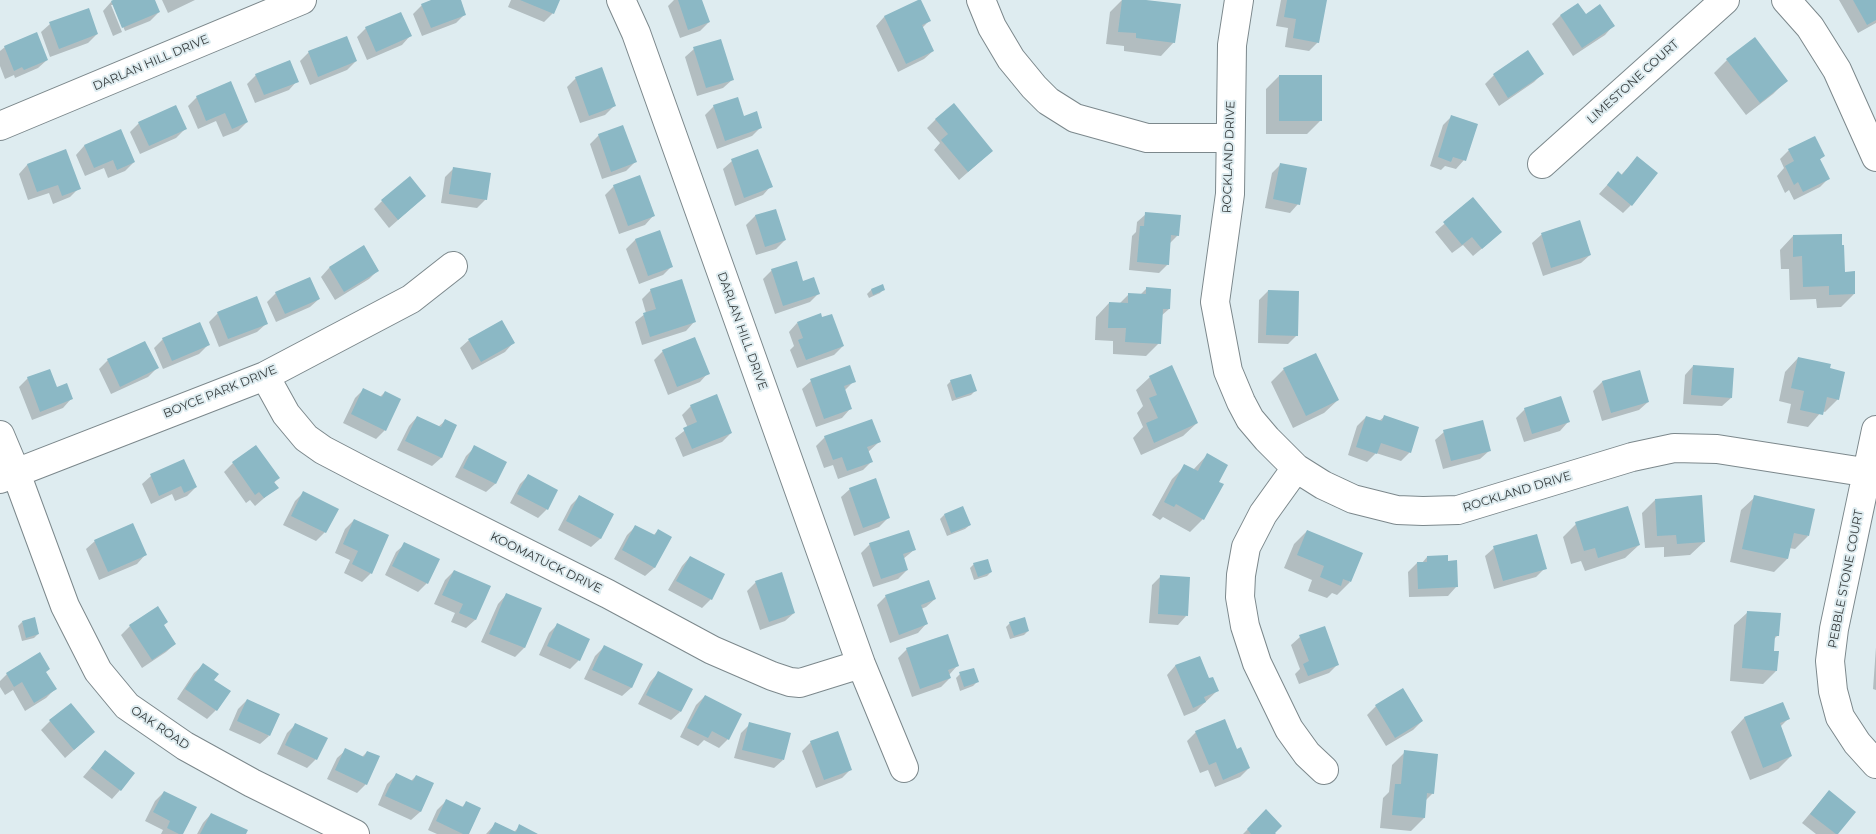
<!DOCTYPE html>
<style>
body{margin:0}
canvas{display:block;background:#deecf0}
</style>
<canvas width="1876" height="834"></canvas>
<script>
const c = document.querySelector('canvas').getContext('2d');
c.lineJoin = 'round';
function fillPath(path, color) { c.fillStyle = color; c.fill(path, 'evenodd'); }
const shape = rows => new Path2D(rows.map(r => 'M' + r).join(''));
function strokePath(path, color, width, dash) { c.strokeStyle = color; c.lineWidth = width; c.lineCap = dash ? 'butt' : 'round'; c.setLineDash(dash || []); c.stroke(path); }
function drawText(font, color, halo, rows, align = 'center') {
  c.font = font + ' Montserrat,sans-serif'; c.lineWidth = 4; c.setLineDash([]); c.textBaseline = 'middle'; c.strokeStyle = halo; c.fillStyle = color; for (const [text, x, y, turn = 0] of rows) {
    c.save(); c.translate(x, y); c.rotate((+turn || 0) * Math.PI / 180); c.textAlign = isNaN(turn) ? turn : align; if (halo) c.strokeText(text, 0, 0); c.fillText(text, 0, 0); c.restore();
  }
}
fillPath(shape([
 [117,0,154,0,159,12,150,21,125,31,114,5,111,5,122,32,113,36,103,11,111,2],
 [162,0,195,0,168,13],
 [435,0,460,0,465,14,456,23,422,36,413,14,422,5],
 [511,0,558,0,553,13,544,22,508,7],
 [674,0,701,0,709,22,700,31,680,38,668,6],
 [1122,0,1136,0,1174,42,1161,56,1124,51,1124,46,1106,44,1110,12],
 [1281,0,1326,0,1318,42,1309,51,1285,47,1288,28,1276,26],
 [1839,0,1876,0,1876,23,1858,33],
 [1578,4,1585,15,1613,26,1605,35,1573,56,1552,24,1560,16],
 [884,17,929,21,922,28,933,51,924,59,898,72,876,26],
 [50,24,97,34,88,43,50,57,41,32],
 [366,28,410,36,402,45,367,60,357,37],
 [5,47,47,60,38,68,15,78,14,75,5,79,0,66,0,51],
 [694,49,732,80,723,88,697,96,685,57],
 [309,52,356,61,347,70,310,85,300,61],
 [1528,52,1542,74,1534,82,1499,106,1485,84,1494,75],
 [1727,60,1786,81,1773,94,1746,115,1714,73],
 [256,75,297,81,289,90,255,103,247,84],
 [1279,76,1320,121,1307,134,1266,134,1266,89],
 [576,78,614,106,605,115,580,123,567,87],
 [197,97,247,122,238,131,223,137,216,121,198,129,188,106],
 [714,106,743,118,761,127,752,136,717,149,705,115],
 [1452,116,1464,160,1456,169,1445,166,1441,170,1430,166,1443,125],
 [936,119,983,159,959,180,934,150,940,143,927,128],
 [139,123,185,129,176,138,140,154,130,132],
 [121,131,134,162,125,171,108,178,104,168,85,176,76,155,84,146],
 [599,135,635,162,626,171,602,179,590,144],
 [1789,150,1824,156,1819,160,1828,179,1820,187,1794,200,1789,190,1785,193,1777,176,1784,168,1780,159],
 [65,151,79,188,70,197,53,204,49,193,28,200,19,174,27,165],
 [1637,158,1631,205,1623,213,1599,194,1618,173,1621,175],
 [732,161,771,186,763,195,735,206,723,169],
 [1281,164,1298,204,1290,213,1265,208,1272,173],
 [454,168,486,199,477,208,441,203,445,177],
 [614,186,653,216,645,225,619,234,605,195],
 [425,196,389,228,374,209,382,201],
 [1473,199,1492,240,1473,256,1463,245,1452,253,1435,232],
 [775,210,785,240,776,249,756,255,746,225,755,216],
 [1146,214,1178,235,1169,244,1168,264,1159,273,1129,270,1132,236,1136,232,1137,222],
 [1580,222,1590,255,1581,263,1543,276,1532,243,1541,235],
 [659,232,672,266,663,275,639,284,626,249,635,240],
 [1793,236,1844,273,1854,294,1841,307,1817,308,1816,299,1790,300,1789,269,1781,269,1780,250],
 [364,247,378,270,369,279,335,300,321,277,329,268],
 [772,270,818,294,810,302,775,314,763,279],
 [883,286,884,289,880,293,869,298,867,294,871,290],
 [1146,289,1169,309,1161,316,1159,343,1146,356,1113,354,1113,341,1095,340,1096,317,1109,303,1119,304,1129,294,1140,295],
 [651,290,694,322,686,331,642,345,635,322,646,313,642,299],
 [1268,291,1297,335,1288,344,1258,343,1259,300],
 [276,293,319,299,310,307,276,322,267,302],
 [218,313,266,324,257,332,219,347,209,322],
 [797,323,843,346,834,355,797,368,790,350,794,346,789,332],
 [163,339,208,345,199,354,163,369,154,348],
 [469,340,513,343,505,352,472,370,460,348],
 [663,351,708,373,700,382,668,395,654,360],
 [1798,358,1829,369,1838,399,1825,412,1822,411,1808,427,1787,423,1791,404,1779,401,1785,372],
 [108,360,157,368,148,377,111,394,99,369],
 [1693,366,1731,398,1722,406,1683,404,1685,375],
 [1284,369,1338,400,1324,413,1293,428,1271,382],
 [1639,372,1648,402,1639,410,1602,421,1593,391,1602,382],
 [1150,377,1197,423,1183,436,1141,455,1133,438,1143,427,1137,413,1143,406,1136,390],
 [28,378,56,389,71,399,63,408,32,420,19,387],
 [811,381,854,381,844,391,850,409,842,418,816,427,802,389],
 [951,381,975,391,971,395,952,401,947,385],
 [363,390,380,397,385,392,399,399,385,430,376,439,343,423,355,398],
 [691,406,731,433,722,442,683,457,675,438,688,428,682,415],
 [1525,409,1568,422,1560,431,1524,442,1516,418],
 [417,417,438,427,445,421,456,426,441,458,432,466,397,450,409,426],
 [1366,417,1379,421,1384,417,1410,452,1401,461,1376,453,1367,462,1348,455,1357,426],
 [1444,432,1489,451,1480,459,1443,469,1435,440],
 [825,437,879,442,868,452,872,461,863,470,838,479,833,465,824,468,816,446],
 [255,446,278,478,274,483,277,487,255,506,250,500,246,503,224,472,233,463],
 [475,447,506,463,495,484,486,492,455,477,466,456],
 [1207,455,1217,482,1203,519,1190,532,1163,517,1160,520,1152,515,1172,479,1185,466,1193,470],
 [184,461,196,487,187,496,175,501,172,494,151,504,142,484,151,476],
 [528,476,547,509,538,518,510,503,520,484],
 [850,489,888,518,879,527,854,536,841,497],
 [304,492,325,532,316,541,283,525,295,501],
 [580,496,613,514,600,539,591,547,558,530,571,505],
 [1755,497,1808,536,1795,549,1789,548,1787,559,1774,572,1730,562,1741,510],
 [1655,500,1704,542,1690,555,1664,557,1664,547,1645,548,1642,513],
 [944,515,970,525,965,529,947,536,940,519],
 [354,520,371,573,362,582,344,573,350,560,335,553,345,529],
 [1576,524,1639,545,1625,558,1585,571,1581,561,1571,564,1563,537],
 [636,526,653,536,658,530,671,537,654,568,645,576,614,559,627,535],
 [1307,531,1350,582,1337,595,1332,593,1327,598,1308,591,1312,580,1284,568,1294,544],
 [95,541,145,555,137,564,99,580,86,549],
 [405,544,427,583,418,592,385,575,396,552],
 [870,544,914,550,903,559,907,570,898,579,873,587,861,553],
 [1494,548,1545,568,1536,577,1494,589,1485,556],
 [690,557,723,575,711,599,702,608,668,590,682,566],
 [1427,557,1456,587,1448,596,1409,597,1408,572,1417,563,1422,563],
 [974,564,991,572,987,576,974,580,970,568],
 [454,571,489,587,475,620,466,628,451,622,455,613,434,604,445,580],
 [1161,576,1186,616,1178,625,1149,623,1152,585],
 [756,582,794,613,785,621,760,630,747,591],
 [506,595,540,609,524,648,515,657,481,642,498,604],
 [886,596,935,599,926,607,921,609,926,624,918,633,890,643,877,605],
 [1748,612,1778,635,1773,640,1772,652,1776,671,1763,684,1730,681,1734,625],
 [22,622,38,634,34,638,22,641,18,626],
 [1010,623,1028,631,1024,635,1010,639,1006,627],
 [163,625,175,644,166,652,142,668,121,635,130,626],
 [557,625,579,660,570,669,539,655,549,633],
 [1300,637,1338,664,1329,673,1299,684,1295,674,1300,669,1291,645],
 [604,647,641,665,631,688,622,696,584,679,595,656],
 [1876,647,1876,690,1873,689],
 [907,649,957,666,949,675,950,678,941,687,912,697,898,658],
 [40,654,45,673,55,689,46,698,25,711,13,690,5,695,0,687,0,681,7,674],
 [1199,657,1209,680,1218,690,1196,711,1184,716,1167,675,1175,666],
 [203,665,213,680,229,692,216,710,207,719,177,699,194,673],
 [658,673,680,712,671,720,638,704,650,682],
 [960,674,977,682,973,686,960,691,956,678],
 [1402,690,1422,721,1413,730,1386,746,1367,715,1376,706],
 [705,696,728,739,719,748,704,740,698,746,680,737,696,705],
 [247,700,269,736,260,744,229,730,238,709],
 [1783,704,1788,719,1780,727,1791,756,1778,769,1750,780,1731,732,1744,718],
 [50,721,94,732,65,758,41,730],
 [296,724,316,759,307,768,277,754,287,733],
 [750,724,783,760,774,768,734,758,741,733],
 [1196,732,1236,751,1249,768,1240,777,1215,787,1208,770,1200,773,1187,741],
 [811,742,851,769,842,778,816,788,802,751],
 [346,750,362,757,367,752,366,784,357,793,327,779,337,758],
 [105,751,120,790,112,799,83,777],
 [1405,752,1433,793,1425,801,1424,818,1411,831,1380,828,1383,798,1389,792,1392,765],
 [396,775,410,782,416,776,432,784,420,812,411,820,378,805,387,784],
 [1829,791,1837,834,1816,834,1802,823],
 [164,792,181,834,161,834,163,830,145,821,155,801],
 [446,801,461,808,466,803,468,834,437,834,428,830,437,810],
 [1266,811,1275,834,1243,834],
 [211,814,245,834,197,834,203,823],
 [496,823,514,832,520,826,534,834,486,834]
]), '#0003');
fillPath(shape([
 [113,0,155,0,160,12,122,28,111,1],
 [431,0,461,0,466,15,431,28,421,4],
 [520,0,560,0,554,14],
 [678,0,702,0,710,22,688,30],
 [918,0,921,0,931,21,922,25,934,51,906,64,884,16],
 [1122,0,1146,0,1181,4,1175,43,1136,38,1136,33,1118,32],
 [1287,0,1327,0,1319,43,1293,38,1296,19,1284,17],
 [1853,0,1876,0,1876,20,1867,25],
 [1578,3,1586,14,1600,4,1615,26,1582,48,1560,15],
 [89,8,98,34,59,49,49,22],
 [401,12,412,36,376,52,365,27],
 [37,32,48,60,24,70,22,67,14,71,4,46],
 [347,36,357,61,318,77,308,51],
 [1755,37,1788,81,1760,103,1726,59],
 [721,39,734,80,706,88,693,47],
 [1528,50,1544,74,1508,98,1493,74],
 [290,60,299,82,264,95,255,74],
 [602,67,616,106,589,116,575,77],
 [1279,75,1322,75,1322,121,1279,121],
 [231,81,248,122,232,129,225,113,206,121,196,96],
 [738,97,744,116,757,111,762,128,725,141,713,105],
 [954,103,993,151,968,172,941,140,948,134,935,119],
 [176,105,187,129,149,146,138,122],
 [1451,115,1478,124,1466,161,1453,157,1451,162,1438,157],
 [623,125,637,162,611,172,598,134],
 [121,129,135,162,117,170,113,160,94,168,84,145],
 [1815,136,1825,156,1820,159,1830,179,1803,192,1798,182,1794,185,1785,166,1794,161,1788,149],
 [66,149,81,189,62,196,58,185,37,192,27,164],
 [758,149,773,187,744,198,731,159],
 [1637,156,1658,173,1632,206,1607,185,1618,171,1622,175],
 [1280,163,1307,168,1300,205,1273,199],
 [453,167,491,173,487,200,449,194],
 [640,175,655,216,628,226,613,185],
 [410,176,426,196,398,220,381,200],
 [1473,197,1502,232,1482,249,1472,237,1462,245,1443,222],
 [776,209,786,240,765,247,755,215],
 [1145,212,1181,215,1179,236,1171,235,1169,265,1137,262,1140,226,1144,226],
 [1580,220,1591,255,1551,268,1541,233],
 [660,230,673,267,648,276,635,239],
 [1842,234,1842,245,1844,245,1845,272,1855,271,1855,294,1829,295,1829,286,1803,287,1802,256,1793,257,1793,235],
 [364,245,379,271,344,292,329,267],
 [797,261,803,281,814,277,820,294,783,306,771,269],
 [310,277,320,299,285,314,275,292],
 [682,279,696,322,650,337,643,313,656,309,650,289],
 [883,284,885,290,873,295,871,289],
 [1146,287,1171,289,1170,309,1163,309,1161,344,1125,342,1126,328,1108,328,1109,302,1128,303,1128,293,1146,294],
 [1268,290,1299,291,1298,336,1266,335],
 [257,296,268,324,228,339,217,312],
 [821,313,822,317,832,314,844,346,806,360,798,340,803,338,797,322],
 [502,320,515,343,481,362,468,339],
 [200,322,210,345,172,361,162,338],
 [695,337,710,374,677,387,662,350],
 [145,341,159,368,120,387,107,359],
 [1316,353,1339,400,1306,416,1283,368],
 [1798,357,1831,364,1830,368,1845,372,1839,400,1827,397,1823,415,1800,410,1804,391,1791,388],
 [850,365,856,382,844,386,852,409,824,419,810,379],
 [1172,365,1198,423,1154,443,1146,423,1158,418,1149,398,1157,395,1149,376],
 [1693,365,1734,368,1732,398,1691,395],
 [50,369,57,387,67,383,73,399,40,412,27,377],
 [1640,370,1649,402,1611,413,1602,381],
 [971,374,977,391,956,398,950,380],
 [363,388,382,397,385,391,401,399,386,431,351,414],
 [717,394,732,433,692,449,683,428,697,422,690,405],
 [1561,396,1570,422,1532,434,1524,408],
 [1384,415,1419,427,1411,453,1381,443,1377,454,1356,447,1366,416,1382,421],
 [417,416,441,427,445,419,457,425,442,458,405,441],
 [872,419,881,442,867,447,873,462,847,471,842,457,833,460,824,436],
 [1483,420,1491,451,1451,461,1443,430],
 [256,445,280,478,274,482,279,488,264,498,259,492,255,495,232,462],
 [474,445,507,462,496,484,463,468],
 [1207,453,1228,465,1219,482,1224,484,1204,520,1176,504,1174,507,1164,502,1184,464,1198,471],
 [184,459,197,487,184,493,181,486,159,496,150,474],
 [528,474,558,490,548,510,517,494],
 [876,478,890,518,863,528,849,488],
 [303,491,339,509,326,533,291,516],
 [579,495,614,514,601,539,566,521],
 [1702,495,1705,542,1677,544,1676,535,1657,536,1655,499],
 [1754,495,1815,509,1809,536,1794,533,1788,559,1742,549],
 [963,506,971,525,951,533,944,514],
 [1628,506,1640,545,1598,558,1595,548,1584,551,1575,522],
 [354,519,389,535,372,574,352,564,358,551,343,544],
 [133,523,147,555,108,572,94,540],
 [635,525,655,535,658,529,672,537,655,568,622,550],
 [909,530,916,550,903,554,908,570,881,579,869,543],
 [1307,530,1363,553,1351,582,1343,579,1341,586,1320,577,1324,566,1297,555],
 [1537,534,1547,569,1503,581,1493,546],
 [404,542,440,559,428,584,392,566],
 [1448,555,1448,561,1457,560,1458,587,1418,589,1417,562,1427,562,1427,556],
 [690,556,725,574,712,600,676,581],
 [988,559,992,572,978,577,973,563],
 [454,570,491,586,476,620,459,613,463,604,442,595],
 [782,572,795,613,769,622,755,581],
 [1160,575,1190,577,1188,616,1158,614],
 [929,580,936,599,921,605,928,624,899,635,885,595],
 [506,593,542,608,525,648,489,634],
 [158,606,168,622,164,625,176,644,152,660,129,625],
 [1747,611,1781,613,1779,636,1775,636,1774,651,1779,651,1777,671,1742,668],
 [35,617,39,634,26,638,22,621],
 [1025,617,1029,631,1014,636,1009,622],
 [557,623,590,639,580,661,547,646],
 [1325,626,1339,665,1308,676,1303,664,1309,661,1299,635],
 [948,634,959,666,948,670,951,678,920,689,906,648],
 [604,645,643,664,632,688,592,670],
 [40,652,50,669,46,672,57,689,34,703,22,682,14,687,6,673],
 [1200,656,1209,678,1213,677,1219,691,1204,697,1206,702,1193,708,1175,665],
 [203,663,219,674,214,680,231,691,217,711,185,689],
 [974,668,979,682,964,687,959,672],
 [658,671,693,689,681,712,646,695],
 [1403,688,1423,721,1395,738,1375,705],
 [705,695,742,714,729,740,712,731,708,738,687,728],
 [247,699,280,714,270,736,237,721],
 [1783,702,1790,719,1780,723,1792,756,1763,768,1744,717],
 [71,703,95,732,74,750,49,720],
 [1225,719,1237,749,1241,747,1250,768,1223,780,1216,762,1209,765,1195,731],
 [749,722,791,733,784,760,742,750],
 [295,723,328,738,317,760,285,745],
 [838,731,852,770,824,780,810,741],
 [345,748,364,757,367,751,380,756,367,785,335,770],
 [105,750,135,773,121,791,91,768],
 [1404,750,1438,754,1434,794,1427,793,1425,818,1392,815,1395,784,1401,784],
 [396,773,413,781,416,775,434,783,421,812,385,796],
 [1829,790,1856,812,1838,834,1836,834,1810,814],
 [164,791,197,807,183,834,179,834,167,828,170,821,153,812],
 [446,799,463,807,466,801,481,808,469,834,463,834,436,821],
 [1266,809,1282,826,1275,833,1276,834,1251,834,1247,829],
 [211,813,248,830,246,834,200,834],
 [495,822,516,832,519,824,538,834,489,834]
]), '#8bb8c5');
const minor = shape([
 [621,0,636,33,861,664,904,768],
 [981,0,992,27,1011,59,1034,87,1048,101,1075,118,1147,138,1230,138],
 [1239,0,1232,45,1230,194,1215,302,1228,371,1241,402,1250,419,1267,439,1296,468,1323,485,1353,499,1397,510,1423,511,1458,510,1632,457,1674,448,1717,449,1876,474],
 [1786,0,1810,27,1837,70,1876,157],
 [0,126,302,0],
 [1542,164,1725,0],
 [265,376,286,414,306,438,323,450,365,472,608,594,712,650,772,676,790,682,800,683,861,664],
 [1876,430,1834,629,1830,661,1833,691,1840,717,1857,743,1876,764],
 [0,435,16,473,65,606,98,671,127,706,185,746,252,783,355,834],
 [1296,468,1263,514,1246,547,1241,575,1240,597,1245,626,1257,663,1289,729,1307,754,1324,770],
 [0,479,265,376,411,299,453,266]
]);
strokePath(minor, '#7c888c', 30);
strokePath(minor, '#fff', 28);
drawText('12px', '#353b3c', '#deecf0', [
 ["DARLAN HILL DRIVE",151,63,-23],
 ["LIMESTONE COURT",1633,82,-42],
 ["ROCKLAND DRIVE",1229,157,-88],
 ["DARLAN HILL DRIVE",742,331,70],
 ["BOYCE PARK DRIVE",220,392,-22],
 ["ROCKLAND DRIVE",1517,492,-17],
 ["KOOMATUCK DRIVE",546,563,26],
 ["PEBBLE STONE COURT",1846,579,-79],
 ["OAK ROAD",160,728,34]
]);
</script>
